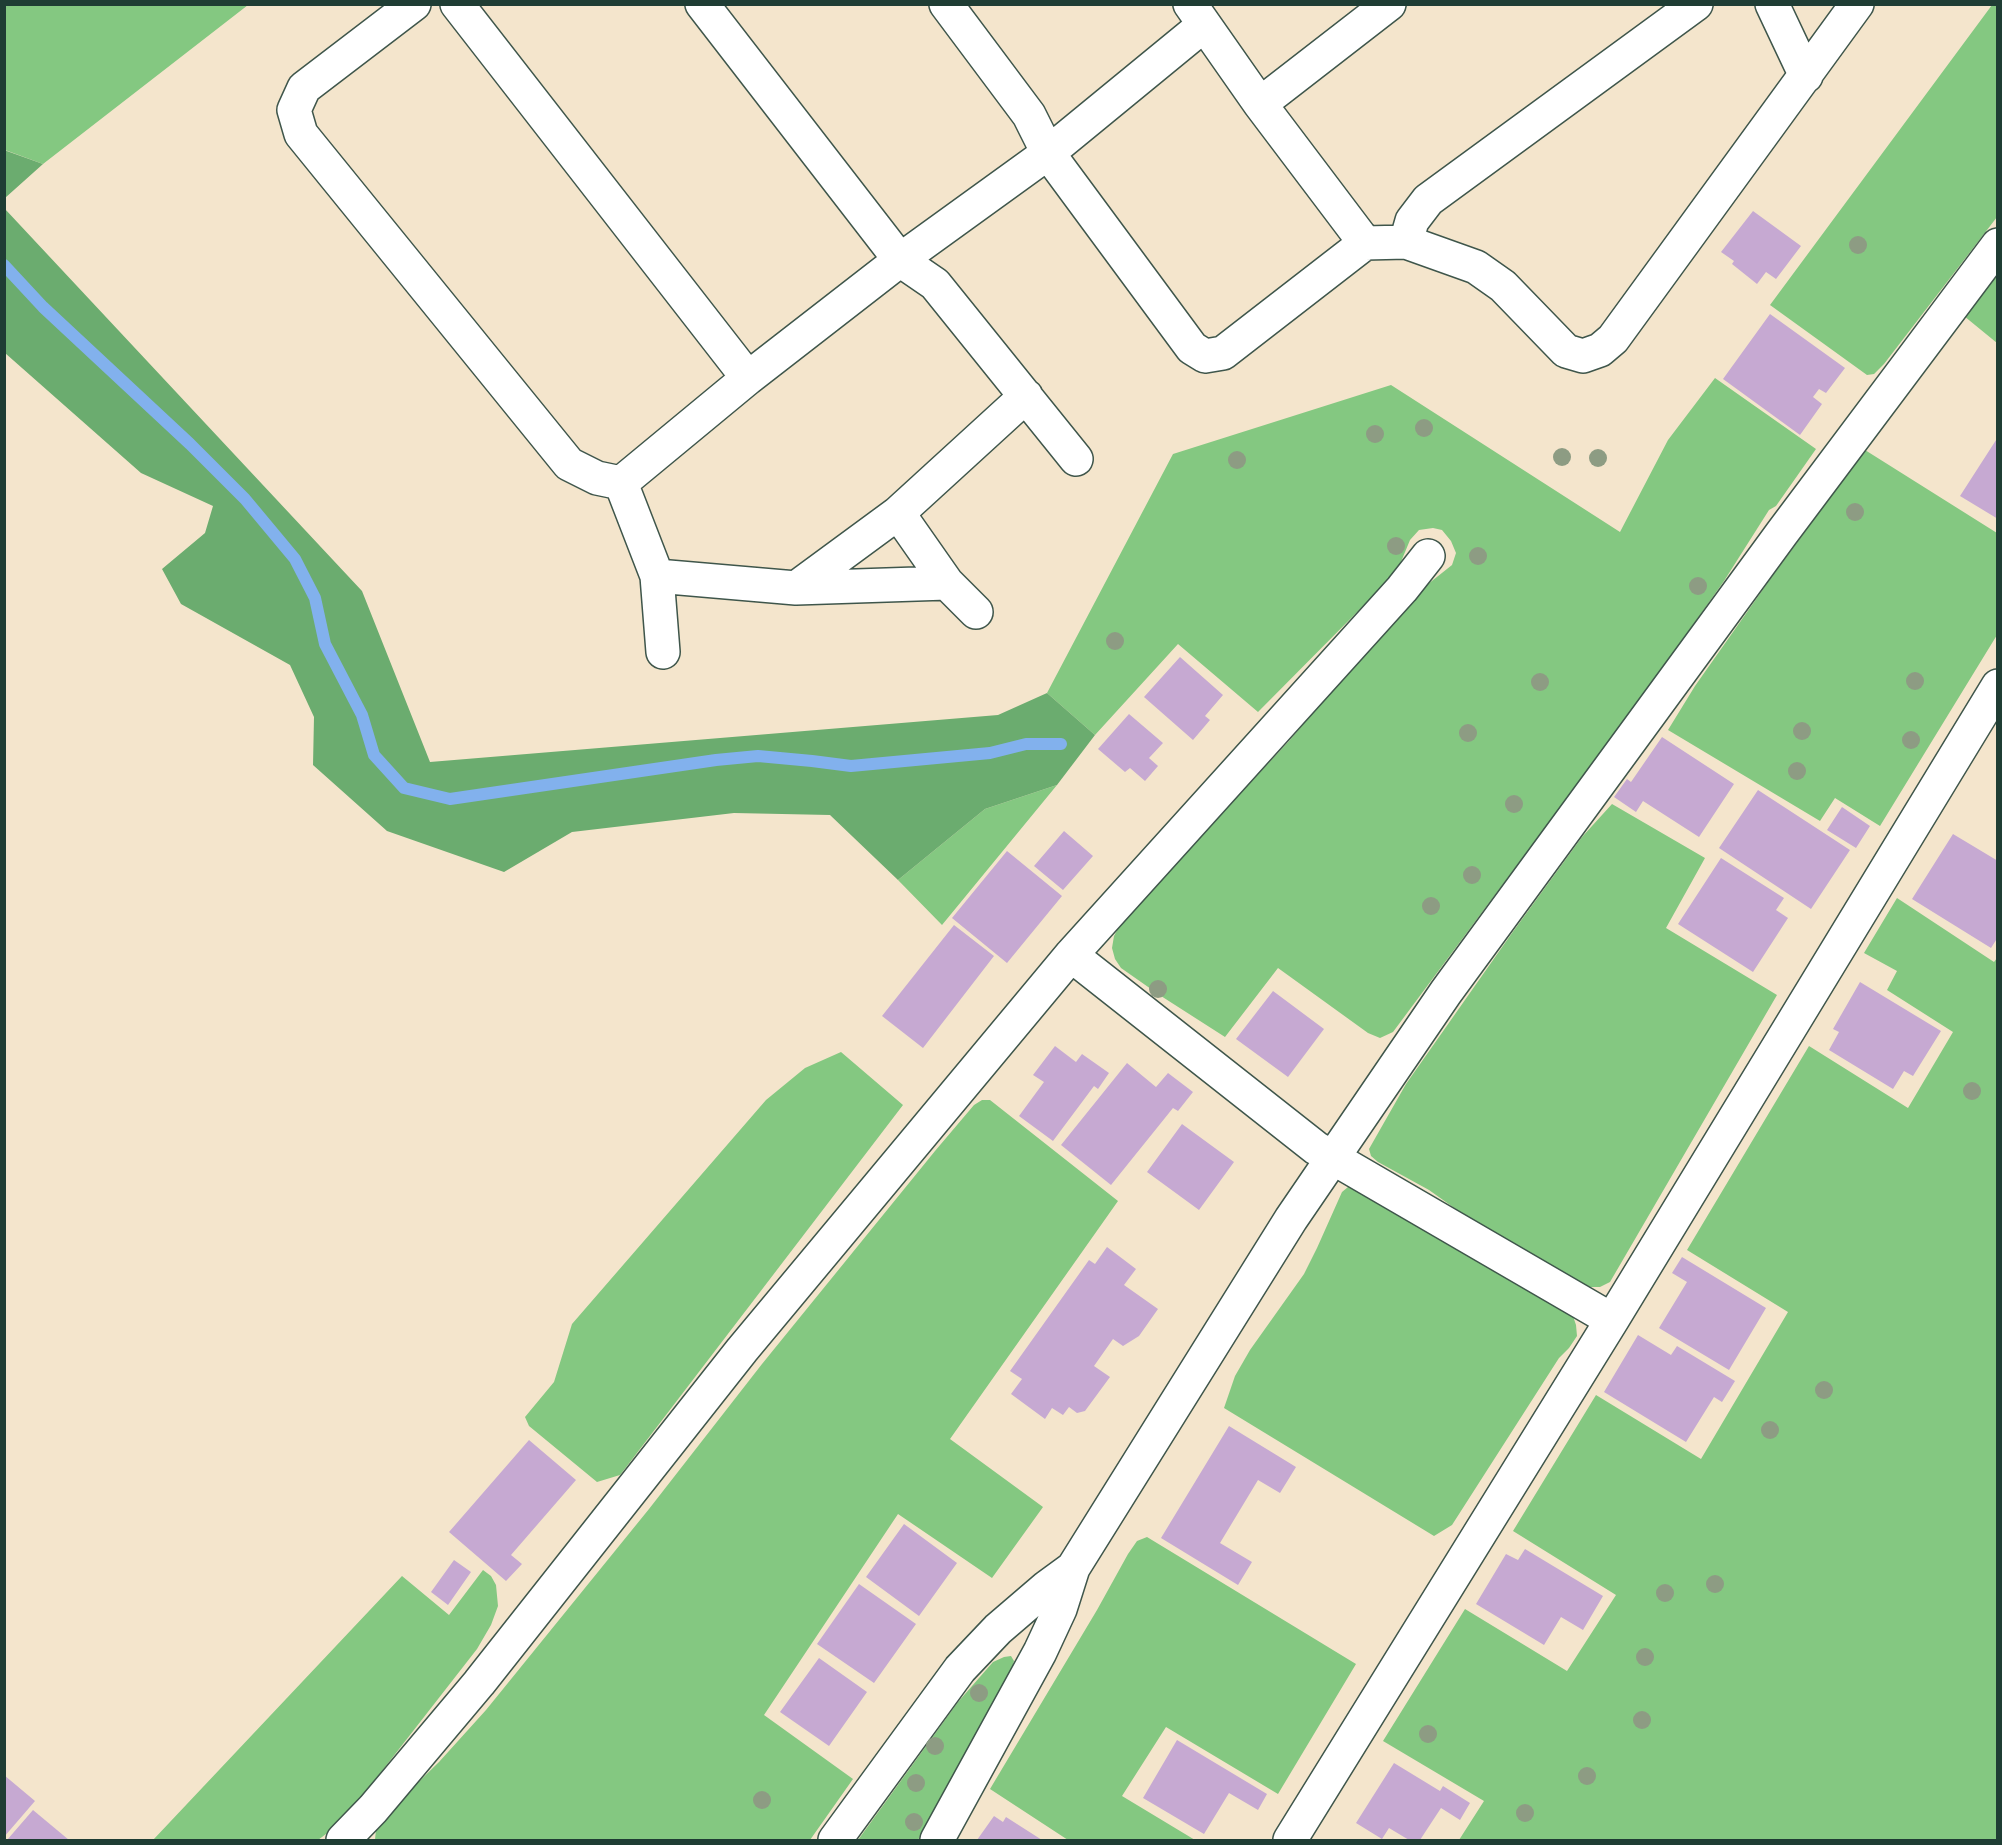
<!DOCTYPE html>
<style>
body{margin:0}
#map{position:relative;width:2002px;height:1845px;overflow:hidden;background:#f4e5cc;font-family:"Comic Neue",sans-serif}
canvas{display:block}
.frame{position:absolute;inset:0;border:6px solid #1f3d34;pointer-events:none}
</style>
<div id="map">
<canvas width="2002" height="1845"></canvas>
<div class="frame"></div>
</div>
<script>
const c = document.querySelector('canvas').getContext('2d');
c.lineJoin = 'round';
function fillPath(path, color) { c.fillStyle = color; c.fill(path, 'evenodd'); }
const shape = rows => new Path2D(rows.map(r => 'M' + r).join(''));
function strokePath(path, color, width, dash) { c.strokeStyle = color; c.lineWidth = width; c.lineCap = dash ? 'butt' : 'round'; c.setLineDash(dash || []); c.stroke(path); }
fillPath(shape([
 [4,5,5,4,248,5,43,164,5,150],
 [1992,5,1997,5,1997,217,1884,364,1874,374,1867,375,1770,305],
 [1997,274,1997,343,1964,316],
 [1715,378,1816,449,1776,506,1769,510,1724,581,1642,697,1393,1032,1380,1038,1368,1033,1278,968,1225,1037,1161,996,1121,968,1115,959,1112,948,1114,936,1122,921,1289,741,1398,613,1418,592,1452,565,1456,553,1451,541,1442,530,1433,528,1419,530,1410,540,1398,569,1376,593,1258,712,1178,644,1095,735,1047,693,1173,454,1391,385,1620,532,1668,440],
 [1865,450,1997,533,1997,635,1880,826,1835,798,1820,821,1668,730,1695,686,1771,578],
 [1057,785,942,925,898,880,985,809],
 [1612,804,1705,858,1666,928,1777,995,1610,1282,1600,1287,1590,1287,1579,1283,1488,1232,1429,1190,1378,1162,1371,1156,1369,1149,1406,1084,1512,933,1582,837],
 [1897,898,1994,962,1997,958,1997,1840,1459,1840,1484,1801,1383,1741,1465,1609,1567,1671,1616,1595,1513,1531,1596,1395,1701,1459,1788,1312,1687,1250,1809,1046,1908,1108,1953,1032,1887,990,1897,971,1864,953],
 [841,1052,903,1105,627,1466,620,1475,597,1482,529,1426,525,1417,554,1382,572,1324,766,1100,805,1068],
 [982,1100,990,1100,1118,1201,950,1439,1043,1507,992,1578,898,1514,764,1715,853,1779,810,1840,375,1840,376,1829,400,1800,439,1762,486,1710,649,1509,762,1364,935,1151,974,1105],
 [1354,1186,1366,1197,1563,1307,1573,1316,1576,1325,1577,1336,1569,1348,1559,1358,1452,1525,1434,1536,1224,1408,1235,1376,1250,1350,1304,1274,1317,1248,1342,1192,1348,1187],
 [1147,1537,1356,1664,1278,1794,1166,1727,1122,1796,1195,1840,1068,1840,990,1789,1097,1610,1128,1554,1137,1541],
 [483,1570,491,1576,496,1585,498,1606,491,1625,477,1649,364,1794,326,1834,318,1840,153,1840,402,1576,449,1615],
 [1011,1656,1014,1661,1011,1673,988,1723,918,1840,858,1840,958,1702,993,1662,1004,1657]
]), '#84c881');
fillPath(shape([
 [4,150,43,164,5,198,4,198],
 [5,209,362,591,430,762,998,715,1047,693,1095,735,1057,785,985,809,898,880,830,815,734,813,572,832,504,872,387,831,313,765,314,717,290,665,181,604,162,569,205,533,213,506,141,473,5,353]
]), '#6bac6f');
strokePath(shape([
 [4,265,43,307,190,444,245,499,295,559,315,598,325,644,362,715,374,755,404,788,450,799,716,760,758,756,812,761,851,766,990,753,1026,744,1061,744]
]), '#82b1ed', 12);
fillPath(shape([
 [1753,211,1801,246,1776,279,1766,272,1757,284,1732,264,1734,261,1721,252],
 [1770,314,1845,368,1826,393,1819,389,1813,397,1822,404,1800,435,1723,379],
 [1998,437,1998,519,1960,496],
 [1180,657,1223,695,1205,716,1210,720,1193,740,1144,697],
 [1129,714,1163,743,1149,758,1158,766,1145,781,1130,768,1125,772,1098,749],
 [1662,737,1734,784,1699,837,1643,801,1636,812,1614,797,1627,779,1631,782],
 [1758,790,1850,850,1811,909,1719,848],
 [1842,807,1870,826,1856,848,1827,830],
 [1064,831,1093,856,1063,890,1034,866],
 [1953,834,1998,861,1998,937,1991,948,1912,899],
 [1007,851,1062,896,1007,963,952,918],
 [1721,858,1784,898,1776,910,1788,918,1753,972,1678,924],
 [954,925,994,956,923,1048,882,1016],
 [1860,982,1941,1031,1913,1076,1904,1071,1893,1089,1829,1050,1839,1032,1833,1029],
 [1273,991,1324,1029,1288,1077,1236,1039],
 [1055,1046,1076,1062,1082,1054,1109,1073,1098,1089,1094,1086,1053,1141,1019,1116,1044,1082,1033,1075],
 [1127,1063,1156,1087,1168,1073,1193,1092,1178,1111,1173,1108,1111,1185,1061,1145],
 [1182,1124,1234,1162,1199,1210,1147,1172],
 [1107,1247,1136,1269,1124,1285,1158,1309,1139,1336,1123,1346,1113,1339,1094,1366,1110,1377,1085,1411,1077,1413,1069,1407,1063,1415,1052,1408,1045,1419,1011,1394,1022,1379,1010,1371,1089,1260,1095,1264],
 [1682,1257,1766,1308,1729,1370,1659,1328,1687,1282,1672,1273],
 [1638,1335,1671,1355,1677,1346,1735,1381,1722,1402,1714,1397,1686,1442,1604,1392],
 [1229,1426,1296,1467,1280,1493,1258,1480,1220,1543,1252,1562,1238,1585,1161,1538],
 [529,1440,576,1480,511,1555,522,1564,506,1581,449,1532],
 [904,1524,957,1563,919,1616,866,1577],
 [1525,1549,1603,1596,1583,1630,1561,1617,1544,1645,1476,1604,1506,1554,1518,1560],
 [454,1560,471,1572,448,1605,431,1592],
 [859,1584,916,1624,874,1683,817,1644],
 [819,1658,867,1692,829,1746,780,1712],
 [1177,1740,1267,1794,1258,1810,1229,1793,1204,1834,1143,1798],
 [1394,1763,1440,1791,1443,1786,1470,1803,1460,1820,1441,1808,1420,1840,1409,1840,1389,1828,1382,1839,1356,1823],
 [4,1775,35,1801,4,1837],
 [33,1810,69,1840,7,1840],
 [994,1816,1003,1822,1006,1817,1042,1840,977,1840]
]), '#c6a9d2');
const minor = shape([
 [414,4,304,88,294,110,301,134,569,464,597,478,621,483,748,378,900,260,1048,153,1204,25],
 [457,4,748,378],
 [702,4,900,260,935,284,1076,459],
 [946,4,1029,115,1048,153,1192,348,1205,356,1223,353,1365,243,1406,242,1476,267,1503,286,1566,351,1583,356,1600,350,1613,339,1857,4],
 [1190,4,1260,104,1365,243],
 [1772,4,1806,76],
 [1260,104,1389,4],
 [1406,242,1412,221,1428,200,1696,4],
 [621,483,657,576,663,652],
 [898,513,947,583,976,612],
 [657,576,796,588,947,583],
 [796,588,898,513,1026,396],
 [1071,955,1316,1148,1612,1320],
 [343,1840,373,1809,479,1683,742,1350,1071,955,1402,589,1428,556],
 [835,1840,960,1669,998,1629,1047,1587,1073,1568,1291,1219,1446,992,1782,533,1998,245],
 [937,1840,1040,1652,1060,1609,1073,1568],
 [1290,1840,1612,1320,1998,686]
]);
strokePath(minor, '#3f564b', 36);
strokePath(minor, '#fff', 33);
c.fillStyle = '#8d9c83';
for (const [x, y] of [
 [1858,245],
 [1424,428],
 [1375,434],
 [1562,457],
 [1598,458],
 [1237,460],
 [1855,512],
 [1396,546],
 [1478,556],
 [1698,586],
 [1115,641],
 [1915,681],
 [1540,682],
 [1802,731],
 [1468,733],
 [1911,740],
 [1797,771],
 [1514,804],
 [1472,875],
 [1431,906],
 [1158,989],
 [1972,1091],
 [1824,1390],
 [1770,1430],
 [1715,1584],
 [1665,1593],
 [1645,1657],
 [979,1693],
 [1642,1720],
 [1428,1734],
 [935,1746],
 [1587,1776],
 [916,1783],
 [762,1800],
 [1525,1813],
 [914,1822]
]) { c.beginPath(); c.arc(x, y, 9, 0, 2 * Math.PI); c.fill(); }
</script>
